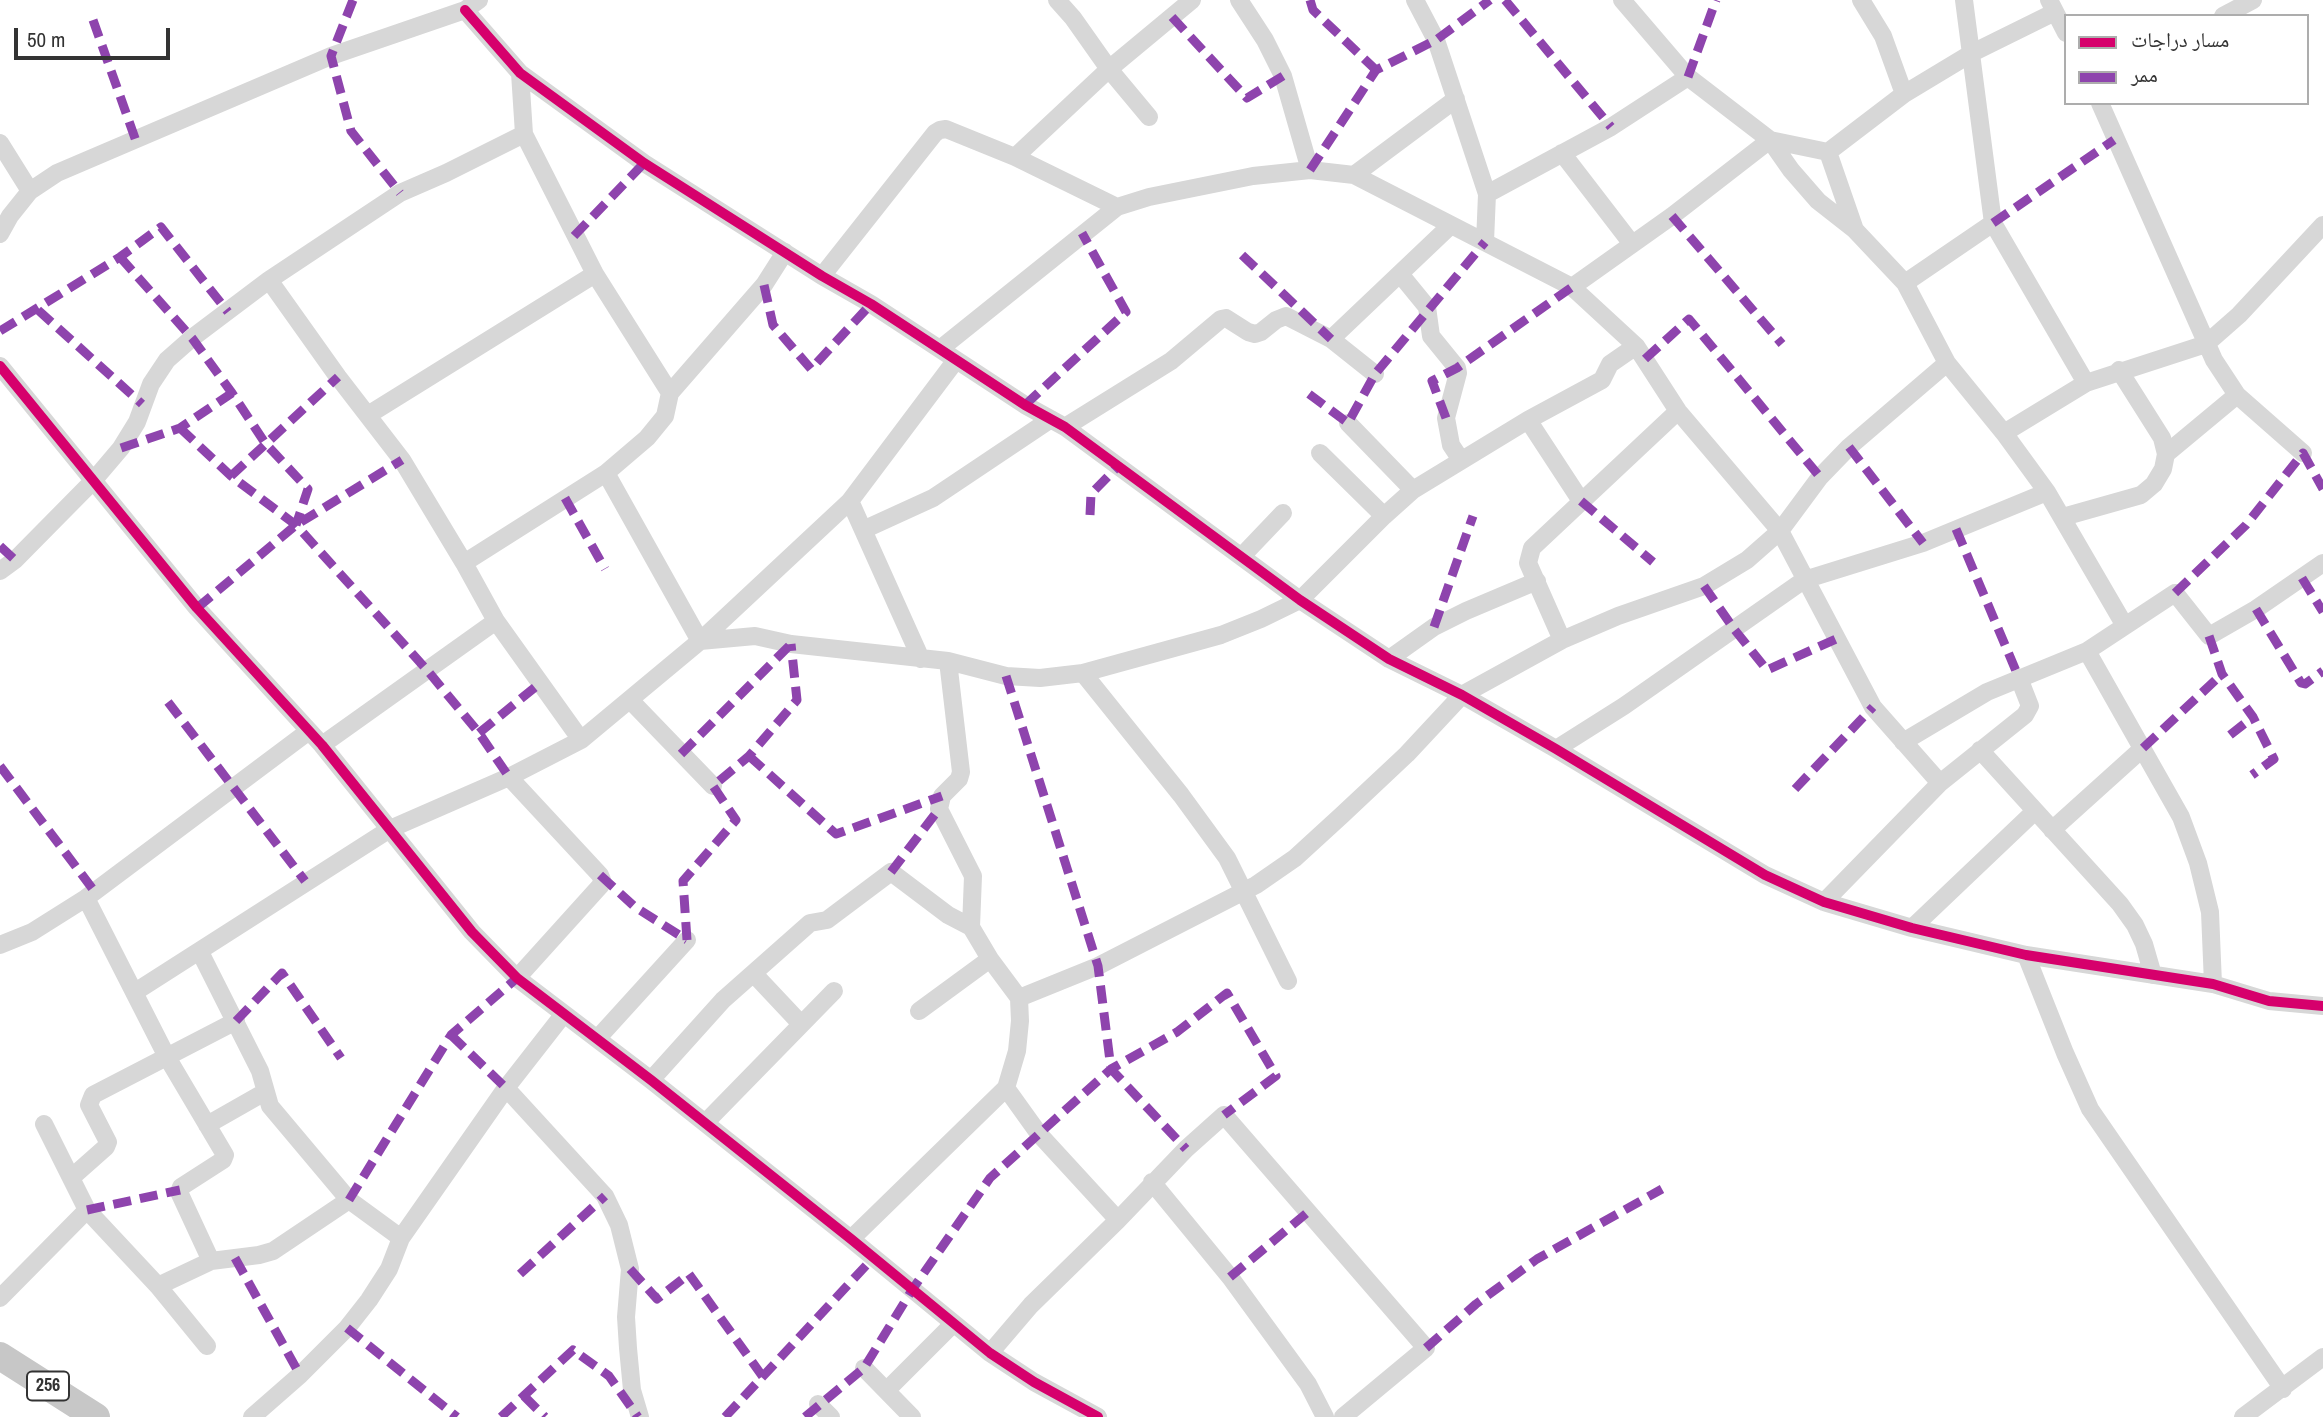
<!DOCTYPE html>
<meta charset="utf-8">
<style>
body{margin:0}
#map{position:relative;width:2323px;height:1417px;overflow:hidden;background:#fff;font-family:"Archivo Narrow","Noto Naskh Arabic",sans-serif}
canvas{display:block}
.legend{position:absolute;left:2064px;top:14px;width:245px;height:91px;box-sizing:border-box;background:#fff;border:2px solid #adadad;margin:0;padding:9px 12px;list-style:none;font-size:21px;color:#333}
.legend li{display:flex;align-items:center;gap:14px;height:35px}
.legend b{width:35px;border:2px solid #adadad}
.scale{position:absolute;left:14px;top:28px;width:156px;height:32px;box-sizing:border-box;border:4px solid #333;border-top:0;padding-left:9px;font-size:21px;line-height:24px;white-space:nowrap;color:#333;-webkit-text-stroke:5px #fff;paint-order:stroke}
</style>
<div id="map">
<canvas width="2323" height="1417"></canvas>
<ul class="legend">
<li><b style="height:9px;background:#d6006c"></b>مسار دراجات</li>
<li><b style="height:9px;background:#8e44ad"></b>ممر</li>
</ul>
<div class="scale">50 m</div>
</div>
<script>
const c = document.querySelector('canvas').getContext('2d');
c.lineJoin = 'round';
const shape = rows => new Path2D(rows.map(r => 'M' + r).join(''));
function strokePath(path, color, width, dash) { c.strokeStyle = color; c.lineWidth = width; c.lineCap = dash ? 'butt' : 'round'; c.setLineDash(dash || []); c.stroke(path); }
function drawText(font, color, halo, rows, align = 'center') {
  c.font = font + ' "Archivo Narrow",sans-serif'; c.lineWidth = 7; c.setLineDash([]); c.textBaseline = 'middle'; c.strokeStyle = halo; c.fillStyle = color; for (const [text, x, y, turn = 0] of rows) {
    c.save(); c.translate(x, y); c.rotate((+turn || 0) * Math.PI / 180); c.textAlign = isNaN(turn) ? turn : align; if (halo) c.strokeText(text, 0, 0); c.fillText(text, 0, 0); c.restore();
  }
}
strokePath(shape([
 [1057,0,1073,18,1109,69,1149,117],
 [1239,0,1265,40,1283,76,1310,170],
 [1415,0,1436,40,1487,194,1485,242],
 [1622,0,1688,77,1770,140,1791,170,1818,201,1855,230,1905,283,1947,363,2004,433,2047,492,2125,626],
 [1861,0,1883,36,1904,94],
 [1964,0,1993,223,2086,383],
 [2049,0,2066,33],
 [465,10,520,73,644,163,822,276,871,304,1025,405,1065,427,1300,600,1389,659,1462,695,1556,749,1765,875,1824,902,1912,928,2026,955,2213,984,2269,1001,2323,1006],
 [2223,16,2253,0],
 [520,73,524,134,595,274,670,393],
 [2100,103,2214,360,2237,395,2303,453],
 [0,143,30,191],
 [1828,152,1855,230],
 [1562,153,1632,244],
 [1015,157,1109,69,1192,0],
 [1354,175,1456,99],
 [1487,194,1611,127,1688,77],
 [0,234,10,216,30,191,57,173,331,56,465,10,479,0],
 [1400,274,1427,307,1431,336,1457,368,1458,373,1446,418,1451,445,1461,460],
 [822,276,935,133,940,130,946,129,1015,157,1117,207],
 [269,280,338,377,402,460,464,563,496,621,581,740],
 [1905,283,1993,223],
 [1572,287,1672,216,1770,140,1828,152,1904,94,1972,53,2055,12],
 [1331,339,1451,225],
 [940,349,1117,207,1149,197,1253,176,1310,170,1354,175,1572,287,1636,346,1678,411,1780,531,1873,707,1940,783],
 [0,366,197,608,322,745,472,932,517,978,651,1080,851,1239,990,1353,1034,1382,1098,1417],
 [368,415,595,274],
 [1528,420,1581,501],
 [1348,423,1413,490],
 [1065,427,1171,361,1221,319,1226,318,1248,332,1255,334,1261,332,1276,320,1286,316,1331,339,1375,374],
 [2004,433,2086,383,2206,344,2239,315,2323,225],
 [1320,453,1384,516],
 [2166,454,2237,395],
 [606,473,700,641],
 [850,501,921,659],
 [2063,517,2141,495,2154,484,2163,469,2166,454,2162,438,2119,370],
 [863,530,933,498,1051,419],
 [1242,556,1283,513],
 [464,563,606,473,647,438,665,416,670,393,764,285,785,252],
 [0,571,15,560,93,481,121,448,137,422,151,384,167,360,192,338,269,280,400,193,446,173,524,134],
 [1562,640,1528,563,1532,548,1678,411],
 [700,641,755,636,791,644,948,661,1006,676,1040,678,1083,673,1221,635,1261,619,1300,600,1384,516,1413,490,1528,420,1602,380,1610,364,1636,346],
 [2087,651,2181,817,2198,863,2210,912,2213,984],
 [1389,659,1434,627,1466,611,1537,581],
 [948,661,961,772,959,779,942,796,939,809,973,876,971,927],
 [1083,673,1181,795,1227,858,1288,981],
 [630,700,713,786],
 [1903,742,1987,692,2087,651,2175,593,2209,636,2256,609,2323,563],
 [322,745,496,621],
 [1556,749,1624,706,1804,580,1923,543,2047,492],
 [1980,750,2120,904,2135,925,2144,944,2153,975],
 [509,777,600,875,602,880,601,885,517,978],
 [2052,830,2143,748],
 [86,898,167,1057,225,1155,223,1160,181,1187,179,1192,211,1261],
 [1824,902,1940,783,2025,715,2030,706,2019,678],
 [1912,928,2035,811],
 [0,945,32,932,86,898,309,731],
 [200,952,260,1071,270,1106,349,1200,401,1238],
 [2026,955,2065,1053,2090,1109,2283,1389],
 [754,974,801,1024],
 [135,992,390,829,509,777,581,740,700,641,850,501,956,360],
 [1019,998,1098,966,1256,885,1295,858,1342,815,1407,754,1462,695,1562,640,1618,616,1704,586,1747,560,1780,531,1820,477,1849,447,1947,363],
 [919,1011,990,959],
 [597,1039,687,940],
 [651,1080,723,1000,810,923,827,920,891,872,948,915,971,927,990,959,1019,998,1020,1021,1017,1051,1006,1088,851,1239],
 [506,1088,605,1196,619,1225,630,1269,626,1317,628,1348,632,1390,640,1417],
 [1006,1088,1039,1134,1118,1220],
 [705,1123,834,991],
 [44,1124,87,1210,158,1286,207,1346],
 [207,1125,265,1092],
 [71,1178,106,1147,108,1142,89,1105,93,1095,236,1021],
 [1152,1182,1230,1277,1308,1384,1325,1417],
 [158,1286,211,1261,259,1255,273,1251,349,1200],
 [0,1298,87,1210],
 [990,1353,1031,1305,1118,1220,1186,1149,1224,1115,1426,1348,1343,1417],
 [864,1368,912,1417],
 [887,1390,953,1324],
 [818,1404,831,1417],
 [252,1417,300,1375,347,1328,369,1300,389,1269,401,1238,506,1088,563,1015],
 [2243,1417,2323,1357]
]), '#d7d7d7', 18);
strokePath(shape([
 [0,1356,96,1417]
]), '#c7c7c7', 28);
strokePath(shape([
 [353,0,331,56,351,131,400,193],
 [1310,0,1313,10,1376,70],
 [1505,0,1611,127],
 [1172,17,1247,98,1283,76],
 [93,20,136,141],
 [1688,77,1716,0],
 [1310,170,1376,70,1436,40,1490,0],
 [1672,216,1782,344],
 [1993,223,2114,140],
 [574,236,644,163],
 [1242,255,1331,339],
 [120,257,192,338,232,393,265,443,308,489,296,525],
 [764,285,773,325,811,369,871,304],
 [38,310,142,404],
 [0,331,120,257,161,227,228,312],
 [1645,359,1689,319,1820,477],
 [1309,394,1348,423,1375,374,1485,242],
 [1025,405,1126,312,1082,233],
 [1446,418,1432,381,1457,368,1572,287],
 [180,428,231,476,296,525,427,670,479,733,509,777],
 [1849,447,1923,543],
 [121,448,180,428,232,393],
 [231,476,338,377],
 [565,498,605,569],
 [1581,501,1653,562],
 [1090,515,1091,494,1119,465],
 [1956,529,2019,678],
 [0,546,15,560],
 [2302,578,2323,612],
 [1704,586,1734,629,1767,670,1836,639],
 [2175,593,2246,525,2303,453,2323,489],
 [197,608,296,525,402,460],
 [2256,609,2301,683,2305,684,2323,671],
 [1434,627,1473,516],
 [2209,636,2222,674,2253,717,2274,759,2252,775],
 [1006,676,1098,966,1111,1069,1186,1149],
 [168,702,305,881],
 [479,733,539,684],
 [2230,735,2253,717],
 [2143,748,2222,674],
 [681,754,791,644],
 [749,756,836,834,942,796],
 [0,766,95,892],
 [1795,789,1873,707],
 [891,872,939,809],
 [600,875,635,907,687,940],
 [687,940,683,881,736,820,713,786,749,756,797,700,791,644],
 [236,1021,282,973,341,1058],
 [451,1035,506,1088],
 [349,1200,451,1035,517,978],
 [87,1210,180,1190],
 [235,1258,300,1375],
 [630,1269,657,1299,689,1274,763,1377],
 [520,1274,605,1196],
 [1230,1277,1308,1212],
 [347,1328,457,1417],
 [1426,1348,1476,1304,1537,1259,1662,1189],
 [524,1396,545,1417],
 [501,1417,573,1350,609,1376,638,1417],
 [725,1417,874,1257],
 [805,1417,864,1368,912,1290,990,1178,1111,1069,1177,1032,1227,993,1276,1076,1224,1115]
]), '#8e44ad', 9, [18, 9]);
strokePath(shape([
 [465,10,520,73,644,163,822,276,871,304,1025,405,1065,427,1300,600,1389,659,1462,695,1556,749,1765,875,1824,902,1912,928,2026,955,2213,984,2269,1001,2323,1006],
 [0,366,197,608,322,745,472,932,517,978,651,1080,851,1239,990,1353,1034,1382,1098,1417]
]), '#d6006c', 10);
for (const [x, y, w] of [
 [48,1386,42]
]) { const box = new Path2D(); box.roundRect(x - w / 2, y - 14.5, w, 29, 5); c.fillStyle = '#fff'; c.fill(box); strokePath(box, '#333', 2); }
drawText('bold 18px', '#333', null, [
 ["256",48,1386]
]);
</script>
